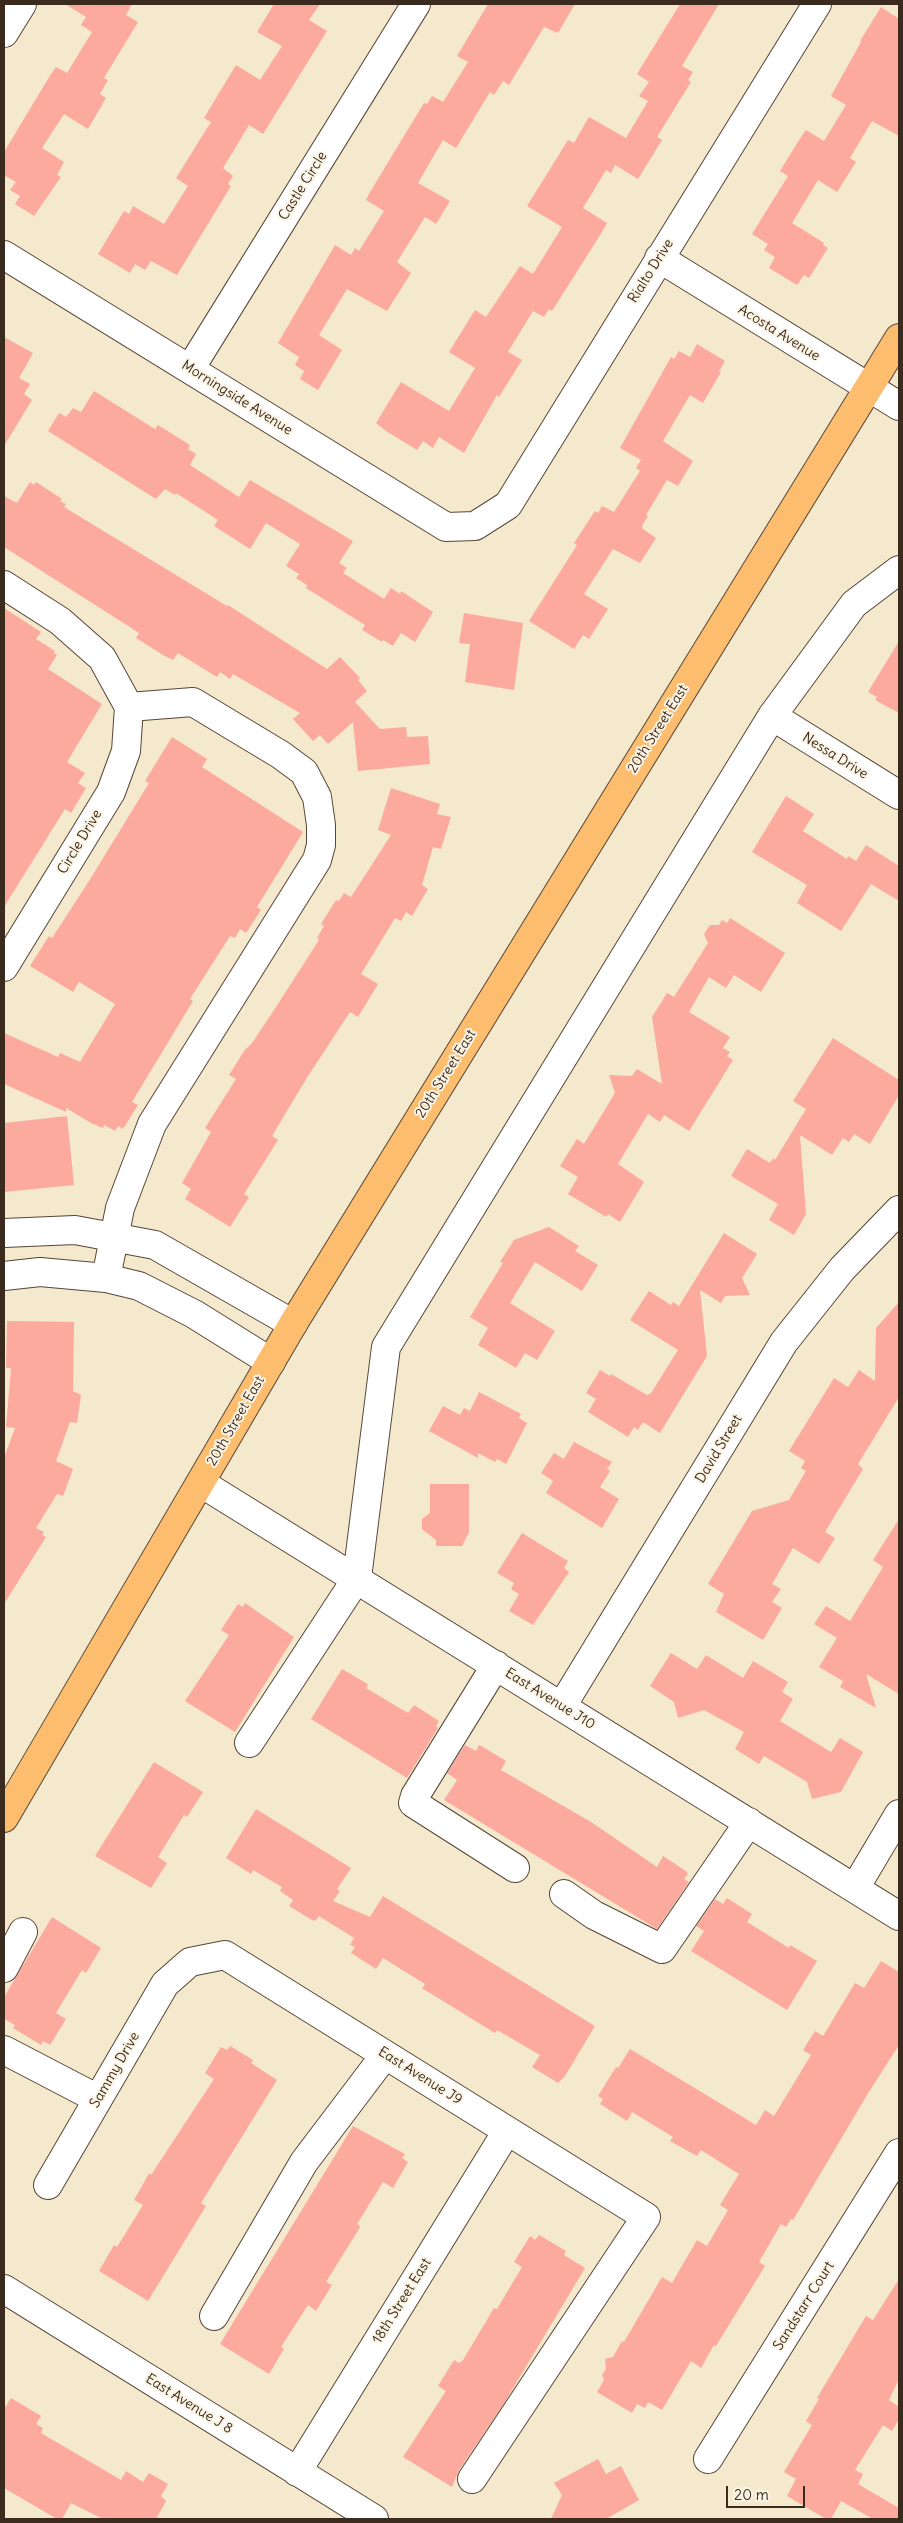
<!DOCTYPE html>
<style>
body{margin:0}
#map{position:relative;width:903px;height:2523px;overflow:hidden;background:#f4e8cd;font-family:Delius,sans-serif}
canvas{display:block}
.frame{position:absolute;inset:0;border:5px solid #3b2a1e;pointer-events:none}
.scale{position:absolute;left:726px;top:2486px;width:79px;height:22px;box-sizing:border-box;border:2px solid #3b2a1e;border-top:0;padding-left:6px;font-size:15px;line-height:18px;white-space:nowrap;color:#3b2a1e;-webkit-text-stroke:4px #fcf5e5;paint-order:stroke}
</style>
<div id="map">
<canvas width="903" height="2523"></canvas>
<div class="frame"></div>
<div class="scale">20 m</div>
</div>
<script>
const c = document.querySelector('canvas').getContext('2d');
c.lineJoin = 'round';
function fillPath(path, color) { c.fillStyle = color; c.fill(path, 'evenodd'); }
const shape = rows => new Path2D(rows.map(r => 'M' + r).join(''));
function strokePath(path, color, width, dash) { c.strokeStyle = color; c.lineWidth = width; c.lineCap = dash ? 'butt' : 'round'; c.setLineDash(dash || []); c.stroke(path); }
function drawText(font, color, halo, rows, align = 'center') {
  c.font = font + ' Delius,sans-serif'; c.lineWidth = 4; c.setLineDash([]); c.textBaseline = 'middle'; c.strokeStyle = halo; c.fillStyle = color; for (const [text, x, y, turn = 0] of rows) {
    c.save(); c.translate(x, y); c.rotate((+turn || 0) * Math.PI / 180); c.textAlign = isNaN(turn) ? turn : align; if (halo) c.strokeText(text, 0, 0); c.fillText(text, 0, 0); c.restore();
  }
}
fillPath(shape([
 [65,4,132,4,126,15,138,22,104,78,108,80,100,94,106,98,88,129,64,114,42,148,64,162,57,175,61,177,34,216,15,204,20,196,10,190,16,182,4,175,4,152,51,74,56,67,67,73,92,32,81,25,86,17],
 [274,4,320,4,309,20,327,31,263,134,249,125,223,168,233,176,228,184,231,186,177,275,151,261,145,270,135,264,130,273,98,254,124,211,129,214,133,206,164,224,188,186,176,178,211,122,204,118,236,65,260,80,282,46,257,32],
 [488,4,575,4,558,33,544,27,509,85,503,81,494,95,490,92,456,148,443,140,418,183,450,201,436,224,425,217,397,262,411,273,387,311,347,289,319,335,342,350,318,390,300,379,304,371,295,365,299,357,278,343,335,245,351,255,355,248,359,251,384,211,366,200,370,192,424,103,427,104,432,96,443,102,468,62,457,56],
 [680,4,719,4,682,66,693,72,688,80,691,82,657,137,662,140,638,179,615,165,611,173,606,170,583,208,607,223,602,232,552,311,549,309,544,317,533,311,508,352,522,360,499,397,497,395,464,453,439,437,433,448,423,441,417,450,386,431,376,423,401,382,449,411,475,368,449,352,475,310,486,317,520,266,533,274,562,227,527,206,568,140,574,143,589,117,626,138,648,101,639,96,649,82,637,74],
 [881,7,899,19,899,136,872,121,850,158,856,162,837,192,818,180,792,223,824,243,823,245,828,248,809,278,804,275,797,285,769,268,775,257,764,250,768,244,752,234,788,176,780,171,801,137,806,130,824,141,846,105,831,96,861,42,860,41],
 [4,337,33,353,19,378,30,384,24,394,32,400,4,446],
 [697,344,725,361,719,371,721,372,703,403,690,395,663,441,693,461,678,486,667,480,646,515,648,516,642,526,643,529,656,538,640,563,613,549,584,594,608,609,589,639,583,635,574,649,529,621,577,545,574,543,595,511,598,513,602,506,614,512,640,471,636,468,641,460,620,448,671,357,674,359,679,351,690,357],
 [94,391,155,429,158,425,190,445,188,449,196,454,190,465,239,497,250,480,353,541,339,563,347,568,343,573,384,599,391,588,400,594,401,591,433,612,415,642,401,633,393,646,383,640,382,642,362,630,365,625,306,588,307,585,296,578,299,574,286,566,300,544,266,523,250,549,214,526,218,520,176,493,175,495,165,489,156,499,48,431,59,413,66,417,73,408,81,412],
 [30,482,34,485,36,482,62,499,60,501,66,504,64,507,227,606,228,605,327,669,340,657,360,678,358,680,367,691,355,702,380,729,406,727,407,737,428,736,430,764,358,771,353,722,328,744,320,735,313,741,293,719,300,713,233,674,230,679,220,672,217,677,178,653,173,660,163,655,136,638,139,633,133,629,4,547,4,496,17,503],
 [4,608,41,632,36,639,55,651,54,653,57,655,48,669,102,704,67,762,85,773,78,783,86,788,71,813,65,809,4,907],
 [464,613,523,623,514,690,465,682,470,644,459,643],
 [899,641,899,713,875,700,877,697,868,692],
 [172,737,207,759,202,767,303,832,257,907,261,910,246,933,240,929,235,938,230,936,190,999,193,1001,187,1011,138,1092,132,1102,138,1105,123,1129,118,1126,115,1131,104,1125,103,1128,91,1123,66,1108,66,1112,4,1084,4,1033,58,1057,60,1053,80,1062,115,1004,79,982,73,992,30,966,49,936,52,938,89,881,149,783,145,781],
 [391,788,440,804,437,814,451,817,441,849,433,847,422,885,428,889,412,916,406,912,401,921,395,918,361,974,378,984,358,1017,350,1012,308,1076,272,1136,278,1140,244,1194,249,1197,230,1227,185,1199,191,1189,182,1183,211,1132,205,1128,236,1079,229,1075,244,1051,252,1043,276,1007,319,940,317,938,324,926,321,924,336,900,339,901,344,893,351,897,391,835,378,830],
 [786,796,814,814,803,831,847,859,848,856,856,861,866,845,899,866,899,901,871,884,841,931,797,903,807,885,752,852],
 [730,918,785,953,761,992,734,975,726,988,709,977,689,1012,730,1037,723,1048,730,1052,727,1056,733,1060,689,1131,664,1115,660,1122,648,1114,618,1164,644,1182,620,1222,608,1214,606,1217,568,1194,578,1177,560,1166,577,1139,584,1144,615,1093,609,1075,632,1076,637,1069,662,1084,652,1017,667,993,674,997,708,943,704,934,710,925,719,925,722,920,727,923],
 [833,1038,899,1080,899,1095,870,1144,854,1134,849,1142,843,1138,832,1155,800,1135,806,1214,794,1235,769,1220,778,1204,731,1176,747,1149,770,1163,773,1158,775,1160,806,1109,793,1101],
 [67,1116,74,1185,4,1192,4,1123],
 [549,1227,579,1246,575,1251,598,1265,582,1291,535,1262,510,1303,555,1331,537,1360,525,1353,516,1368,478,1345,488,1328,470,1317,503,1263,500,1262,514,1240],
 [724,1233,757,1254,742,1278,750,1295,725,1296,721,1303,700,1290,707,1356,660,1433,643,1422,638,1430,634,1427,628,1437,588,1412,596,1399,586,1393,600,1370,610,1376,611,1374,647,1395,651,1393,678,1350,630,1320,649,1291,671,1305,673,1302,679,1306],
 [899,1302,899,1397,858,1464,863,1469,825,1532,835,1538,819,1564,793,1548,772,1584,781,1589,772,1602,782,1608,763,1640,716,1612,724,1594,708,1584,752,1511,789,1500,806,1471,801,1468,805,1461,789,1451,834,1378,848,1387,859,1370,875,1381,876,1328],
 [7,1321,74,1322,73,1391,81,1395,77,1423,70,1422,56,1461,73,1469,63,1496,57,1494,36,1528,44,1532,42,1535,46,1537,4,1604,4,1458,15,1428,6,1427,11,1368,6,1368],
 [479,1392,521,1414,519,1418,527,1423,506,1464,497,1459,495,1462,478,1453,478,1458,429,1431,443,1406,460,1415,464,1408,470,1411],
 [574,1442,612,1462,607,1469,610,1471,600,1487,619,1499,602,1528,546,1493,553,1481,541,1473,554,1453,564,1459],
 [430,1484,469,1484,469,1532,462,1546,436,1546,436,1540,422,1529,422,1519,430,1513],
 [899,1519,899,1694,866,1674,876,1708,840,1687,843,1681,819,1667,837,1638,814,1624,826,1606,850,1621,883,1567,873,1560],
 [522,1533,568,1561,564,1568,569,1572,533,1625,509,1611,519,1594,511,1589,514,1583,497,1573],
 [245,1603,294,1637,235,1732,185,1701,229,1635,221,1630,238,1604,243,1607],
 [671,1653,697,1669,706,1655,743,1678,753,1661,788,1682,782,1692,793,1699,780,1721,831,1752,840,1738,863,1752,841,1792,812,1799,807,1782,764,1756,759,1764,735,1749,744,1732,704,1710,678,1718,674,1702,650,1686],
 [342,1669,366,1683,368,1685,366,1688,408,1713,414,1705,439,1721,436,1726,438,1728,407,1778,311,1719],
 [465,1745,476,1751,479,1745,483,1747,506,1761,501,1770,591,1822,657,1867,663,1856,686,1871,688,1874,684,1879,689,1882,657,1929,444,1800,457,1780,447,1773],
 [154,1762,203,1792,187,1817,184,1815,158,1857,167,1863,151,1888,95,1856],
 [256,1809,351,1868,337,1889,340,1891,333,1901,370,1917,383,1896,595,2026,565,2076,558,2083,532,2067,540,2055,497,2030,495,2033,425,1990,422,1989,425,1984,383,1958,376,1969,351,1953,355,1947,350,1945,354,1938,319,1916,315,1921,312,1920,289,1906,293,1900,280,1891,282,1887,253,1870,251,1874,226,1858],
 [727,1898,752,1914,747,1922,789,1948,790,1945,817,1961,787,2010,691,1951,704,1931,696,1926,715,1899,723,1904],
 [52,1917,101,1948,86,1973,82,1970,56,2013,66,2019,50,2045,43,2041,41,2045,13,2028,15,2025,4,2019,4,1997],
 [881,1961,899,1972,899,2045,867,2095,793,2220,791,2219,786,2227,781,2224,759,2262,765,2266,716,2346,714,2345,701,2368,691,2361,662,2410,648,2402,645,2408,637,2404,632,2413,597,2392,604,2380,602,2375,606,2369,605,2359,613,2357,622,2341,624,2342,662,2277,672,2283,697,2240,707,2246,728,2210,720,2205,739,2174,701,2150,697,2156,670,2141,673,2137,632,2112,627,2121,600,2104,603,2099,598,2096,616,2067,618,2068,630,2049,756,2125,765,2110,774,2116,811,2055,803,2050,815,2031,823,2036,855,1983,864,1988],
 [230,2046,253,2060,251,2063,277,2080,201,2203,206,2206,148,2301,99,2271,114,2245,117,2247,143,2205,134,2200,147,2177,149,2173,151,2175,214,2079,205,2073,221,2047,227,2050],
 [353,2126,405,2154,402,2158,408,2162,393,2188,383,2182,357,2224,360,2226,359,2229,326,2282,332,2285,316,2311,308,2305,281,2347,284,2349,269,2374,220,2344],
 [539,2235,566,2251,564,2255,585,2268,503,2405,459,2470,452,2487,403,2457,446,2391,438,2386,454,2360,459,2363,463,2360,494,2308,497,2309,522,2267,514,2262,530,2236,535,2240],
 [899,2279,899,2379,889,2400,899,2407,899,2419,892,2431,883,2425,855,2470,863,2474,858,2484,899,2508,899,2519,873,2519,841,2501,831,2519,826,2519,787,2496,796,2479,784,2472,812,2425,806,2421,819,2399,817,2398,866,2316,873,2320],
 [11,2398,41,2416,36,2424,43,2428,41,2433,121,2480,126,2471,143,2482,149,2473,168,2484,161,2496,166,2501,156,2519,103,2519,71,2503,62,2519,57,2519,4,2488,4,2409],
 [598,2459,606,2474,621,2466,639,2500,606,2519,551,2519,562,2495,554,2483]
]), '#fcaa9d');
const minor = shape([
 [4,33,22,4],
 [4,255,446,527,475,526,508,505,817,4],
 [659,258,899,406],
 [190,369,416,4],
 [4,585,60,621,102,658,129,707,193,702,281,755,304,772,317,797,321,825,321,845,317,860,152,1124,120,1208,106,1278],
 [772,716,899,795],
 [4,967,111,792,126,751,129,707],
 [4,1233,75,1230,155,1245,293,1324],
 [4,1276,40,1272,106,1278,139,1286,194,1314,271,1362],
 [201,1483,899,1916],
 [496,1665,415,1796,413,1803,515,1868],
 [562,1706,784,1342,842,1269,899,1210],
 [249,1743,357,1578,386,1347,772,716,854,604,899,570],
 [855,1888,899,1814],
 [564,1894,594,1915,662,1949,749,1822],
 [4,1968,23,1932],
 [4,2050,98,2099],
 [48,2185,165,1984,190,1962,225,1955,646,2217,472,2479],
 [4,2289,374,2519],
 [214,2316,304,2162,385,2055],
 [708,2459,899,2153],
 [297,2472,507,2131]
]);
const major = shape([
 [4,1818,293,1324,899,338]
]);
strokePath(minor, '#574638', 30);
strokePath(major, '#574638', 30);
strokePath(minor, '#fff', 28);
strokePath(major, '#fcbd6f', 28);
drawText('14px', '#3b2a1e', '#fcf5e5', [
 ["Castle Circle",303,186,-58],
 ["Rialto Drive",651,271,-58],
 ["Acosta Avenue",779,333,32],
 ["Morningside Avenue",237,398,32],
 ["20th Street East",658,729,-58],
 ["Nessa Drive",835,756,32],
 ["Circle Drive",80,842,-59],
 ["20th Street East",446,1074,-58],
 ["20th Street East",236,1421,-60],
 ["David Street",719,1449,-59],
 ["East Avenue J10",550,1699,32],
 ["Sammy Drive",115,2070,-60],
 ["East Avenue J9",420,2076,32],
 ["18th Street East",402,2301,-58],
 ["Sandstarr Court",804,2306,-58],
 ["East Avenue J 8",189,2404,32]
]);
</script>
